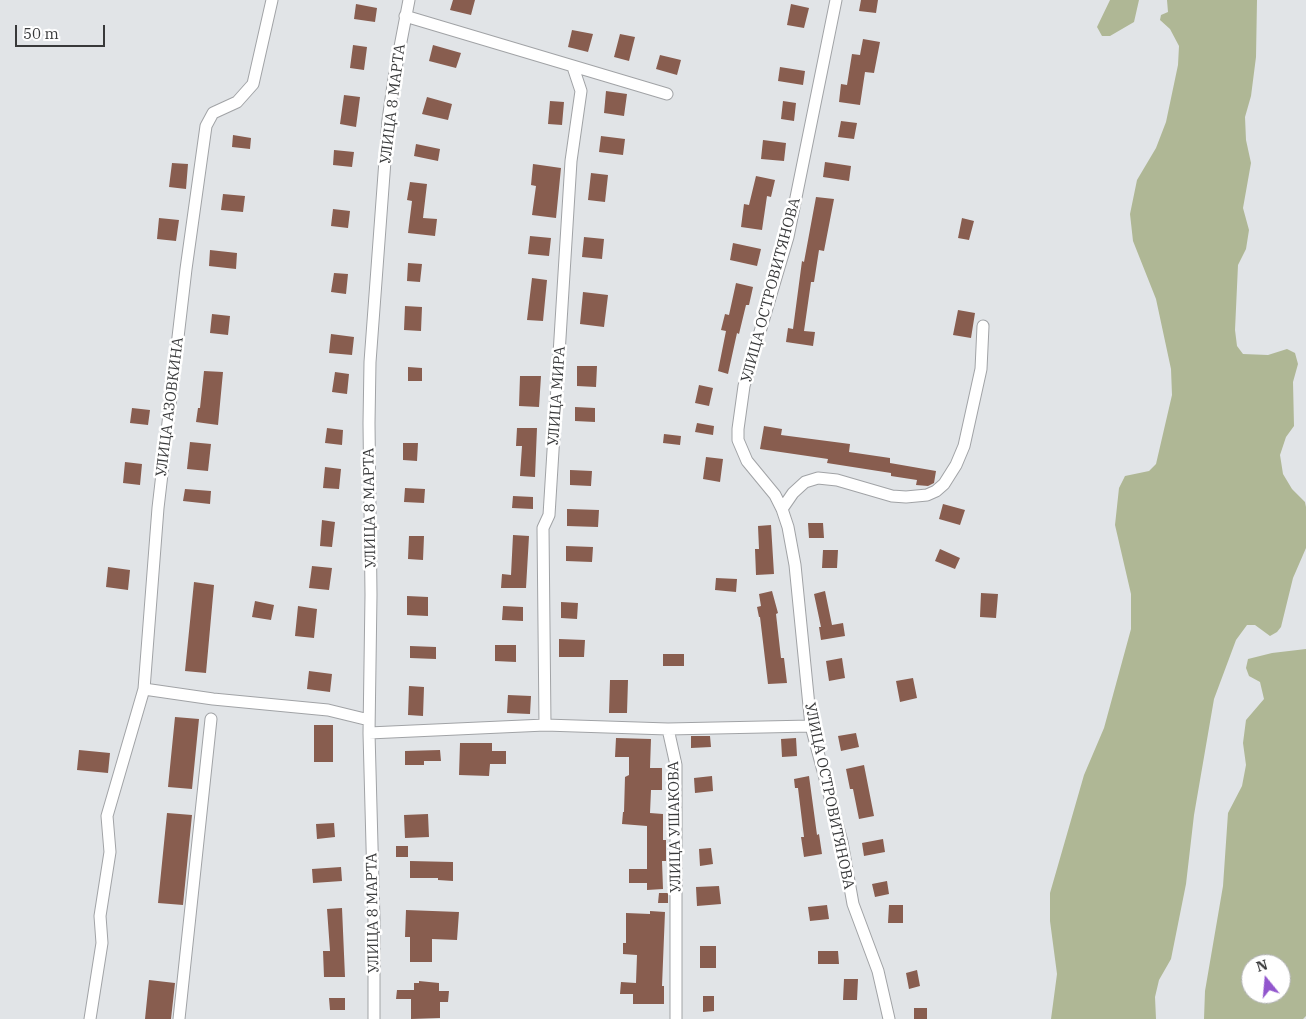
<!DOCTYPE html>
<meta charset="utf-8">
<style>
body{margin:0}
#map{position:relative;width:1306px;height:1019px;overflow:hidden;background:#e1e4e7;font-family:"IBM Plex Serif",serif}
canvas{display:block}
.north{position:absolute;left:1241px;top:954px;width:50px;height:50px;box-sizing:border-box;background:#fff;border:1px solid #afb0b0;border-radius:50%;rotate:343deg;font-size:14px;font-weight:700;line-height:20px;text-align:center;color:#38393a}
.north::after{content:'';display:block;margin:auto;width:18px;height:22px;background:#9256cd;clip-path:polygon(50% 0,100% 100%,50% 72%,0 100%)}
.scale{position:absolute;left:15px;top:25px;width:90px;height:22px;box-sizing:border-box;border:2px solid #38393a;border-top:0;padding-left:6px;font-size:15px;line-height:18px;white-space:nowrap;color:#38393a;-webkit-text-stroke:4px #fff;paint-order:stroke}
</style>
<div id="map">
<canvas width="1306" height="1019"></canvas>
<div class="north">N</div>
<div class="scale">50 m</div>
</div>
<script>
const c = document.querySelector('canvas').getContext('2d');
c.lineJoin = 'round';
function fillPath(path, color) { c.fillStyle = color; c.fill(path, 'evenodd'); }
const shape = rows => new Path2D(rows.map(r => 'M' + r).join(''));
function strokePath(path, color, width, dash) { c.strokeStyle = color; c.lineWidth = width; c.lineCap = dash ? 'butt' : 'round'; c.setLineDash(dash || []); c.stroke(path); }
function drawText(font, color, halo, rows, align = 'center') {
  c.font = font + ' "IBM Plex Serif",serif'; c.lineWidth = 5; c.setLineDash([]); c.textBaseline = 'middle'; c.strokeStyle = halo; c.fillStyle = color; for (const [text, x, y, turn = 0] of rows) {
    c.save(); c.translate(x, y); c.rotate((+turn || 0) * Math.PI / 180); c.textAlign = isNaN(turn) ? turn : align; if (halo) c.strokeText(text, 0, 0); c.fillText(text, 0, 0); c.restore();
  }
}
fillPath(shape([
 [1110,0,1139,0,1134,22,1110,36,1102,36,1097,27],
 [1167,0,1257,0,1256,57,1251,96,1245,117,1246,140,1251,163,1243,208,1249,230,1246,249,1238,265,1235,330,1237,346,1243,354,1268,355,1287,349,1295,353,1298,364,1293,382,1294,426,1286,437,1280,455,1283,474,1292,489,1305,502,1306,507,1306,548,1293,578,1281,627,1277,632,1270,636,1255,625,1247,625,1236,640,1214,699,1194,815,1186,884,1171,959,1159,980,1155,997,1156,1019,1051,1019,1057,974,1050,921,1050,893,1084,775,1104,728,1131,629,1131,594,1115,525,1119,488,1125,476,1149,471,1156,464,1172,395,1171,369,1156,299,1133,241,1130,214,1137,180,1156,148,1166,122,1178,65,1179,46,1170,29,1160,20,1161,15,1168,12],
 [1306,649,1306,1016,1303,1019,1204,1019,1205,991,1223,886,1228,813,1242,786,1246,765,1243,743,1246,720,1264,699,1260,682,1249,676,1246,668,1248,659,1272,653],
 [1251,964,1281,964,1281,994,1251,994]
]), '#afb795');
fillPath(shape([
 [453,0,475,0,471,15,450,10],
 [861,0,878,0,876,13,859,11],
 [356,4,377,8,375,22,354,19],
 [791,4,809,8,804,28,787,25],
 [572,30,593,34,588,52,568,47],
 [620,34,635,37,629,61,614,57],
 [863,39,880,42,874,73,865,72,860,105,839,102,841,84,847,85,852,54,860,55],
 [353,45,367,47,364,70,350,68],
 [433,45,461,53,456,68,429,61],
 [660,55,681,60,677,75,656,69],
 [780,67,805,71,803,85,778,81],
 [606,91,627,94,624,116,604,113],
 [344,95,360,97,356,127,340,124],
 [427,97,452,104,448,120,422,114],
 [550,101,564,102,562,125,548,124],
 [783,101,796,103,794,121,781,119],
 [841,121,857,123,854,139,838,137],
 [233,135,251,138,250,149,232,147],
 [601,136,625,139,623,155,599,152],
 [763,140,786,143,784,161,761,159],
 [416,144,440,149,438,161,414,156],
 [334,150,354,152,352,167,333,165],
 [825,162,851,166,849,181,823,177],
 [172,163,188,164,186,189,169,187],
 [533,164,561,168,556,218,532,215,536,186,531,185],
 [591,173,608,175,605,202,588,200],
 [756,176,775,180,771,197,767,196,762,230,741,227,744,204,749,205],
 [410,182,427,184,423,218,437,219,435,236,408,233,412,201,407,200],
 [223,194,245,196,243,212,221,210],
 [816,197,834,199,824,251,819,250,814,282,811,282,804,331,815,332,813,346,786,342,788,328,793,329,802,261,804,262],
 [333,209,350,211,348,228,331,226],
 [159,218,179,220,176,241,157,239],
 [962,218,974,221,969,240,958,238],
 [530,236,551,238,549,256,528,254],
 [584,237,604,239,602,259,582,257],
 [733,243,761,249,757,266,730,260],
 [210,250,237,253,236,269,209,266],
 [408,263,422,264,420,282,407,281],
 [334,273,348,274,346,294,331,292],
 [532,278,547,280,543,321,527,320],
 [736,283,753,287,749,305,746,305,739,334,737,333,728,374,718,371,726,331,721,330,725,314,729,315],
 [583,292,608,295,604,327,580,324],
 [405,306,422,307,421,331,404,330],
 [958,310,975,313,971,338,953,335],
 [212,314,230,316,228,335,210,333],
 [331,334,354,337,352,355,329,353],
 [577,366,597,366,596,387,577,386],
 [408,367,422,368,422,381,408,381],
 [204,371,223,372,218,425,196,422,198,408,200,408],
 [335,372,349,374,347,394,332,392],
 [520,376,541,376,539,407,519,406],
 [699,385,713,388,709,406,695,403],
 [575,407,595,408,595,422,575,421],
 [132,408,150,410,148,425,130,423],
 [697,423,714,426,713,435,695,432],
 [764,426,782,429,781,435,850,444,849,452,890,458,890,463,936,471,934,483,928,486,916,485,917,480,891,476,891,473,827,463,828,459,760,449],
 [327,428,343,430,342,445,325,443],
 [517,428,537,428,535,477,520,476,522,446,516,446],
 [664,434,681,436,680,445,663,443],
 [190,442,211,444,208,471,187,469],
 [403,443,418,443,417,461,403,460],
 [706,457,723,459,720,482,703,479],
 [125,462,142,464,140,485,123,483],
 [325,467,341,469,339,489,323,488],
 [570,470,592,471,591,486,570,485],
 [405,488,425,489,424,503,404,502],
 [185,489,211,491,210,504,183,501],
 [513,496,533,497,533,509,512,508],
 [943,504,965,510,960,525,939,519],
 [567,509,599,510,598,527,567,526],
 [322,520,335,522,332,547,320,546],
 [808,523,823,523,824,538,809,538],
 [771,525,774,574,756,575,755,549,759,549,758,526],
 [513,535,529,536,526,588,501,588,502,574,511,575],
 [409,536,424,536,423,560,408,559],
 [566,546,593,547,592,562,566,561],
 [940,549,960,558,955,569,935,561],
 [823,550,838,550,837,568,822,568],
 [312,566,332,568,329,590,309,588],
 [108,567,130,570,128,590,106,587],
 [716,578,737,579,736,592,715,590],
 [194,582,214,585,206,673,185,671],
 [772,591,778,613,776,614,781,658,784,658,787,683,768,684,760,617,759,617,757,607,761,606,759,594],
 [825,591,832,625,843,623,845,636,821,640,819,627,821,627,814,594],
 [981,593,998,594,996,618,980,617],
 [407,596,428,597,428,616,407,615],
 [255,601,274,605,271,620,252,617],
 [561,602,578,603,577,619,561,618],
 [298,606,317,609,314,638,295,636],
 [503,606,523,607,523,621,502,620],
 [559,639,585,640,584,657,559,657],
 [495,645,516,645,516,662,495,661],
 [410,646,436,647,436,659,410,658],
 [663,654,684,654,684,666,663,666],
 [842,658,845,678,829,681,826,661],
 [309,671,332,674,330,692,307,689],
 [913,678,917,698,900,702,896,681],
 [610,680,628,680,627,713,609,713],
 [409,686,424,687,423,716,408,715],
 [508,695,531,696,530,714,507,713],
 [175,717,199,719,192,789,168,787],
 [314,725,333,725,333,762,314,762],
 [856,733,859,747,841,751,838,736],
 [691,736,710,736,711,747,691,748],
 [616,738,651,739,650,768,662,768,662,790,651,790,650,813,663,814,663,840,666,840,666,861,662,861,663,889,647,890,647,883,629,883,629,869,647,869,647,826,622,824,623,812,624,812,625,777,629,775,629,757,615,757],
 [796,738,797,756,782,757,781,739],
 [460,743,492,743,492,751,506,751,506,764,490,764,489,776,459,775],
 [79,750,110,753,108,773,77,770],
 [440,750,441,761,424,761,424,765,405,765,405,751],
 [864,765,874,816,859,819,853,789,850,789,846,769],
 [712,776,713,791,695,793,694,778],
 [809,776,817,835,819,834,822,854,804,857,801,837,804,837,798,788,795,788,794,779],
 [167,813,192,815,183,905,158,903],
 [428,814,429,837,405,838,404,815],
 [334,823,335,837,317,839,316,824],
 [883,839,885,852,864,856,862,843],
 [396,846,408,846,408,857,396,857],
 [711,848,713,864,700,866,699,849],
 [410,861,453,862,453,881,438,880,438,878,410,878],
 [341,867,342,881,313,883,312,869],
 [887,881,889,894,875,897,872,884],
 [719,886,721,904,697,906,696,887],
 [659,893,668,893,668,903,658,903],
 [827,905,829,919,810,921,808,907],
 [889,905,903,905,903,923,888,923],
 [342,908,345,977,324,977,323,951,330,951,327,909],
 [406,910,459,912,457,940,432,939,432,962,410,962,410,937,405,937],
 [650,911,665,912,662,986,664,986,664,1004,633,1004,633,994,620,994,621,982,636,983,637,955,623,954,623,943,626,943,626,913,650,914],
 [700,946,716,946,716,968,700,968],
 [818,951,838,951,839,964,818,964],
 [917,970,920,986,909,989,906,973],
 [844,979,858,979,857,1000,843,1000],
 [149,980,175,983,171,1019,145,1019],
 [419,981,439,983,439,991,449,991,448,1002,440,1002,440,1018,411,1019,411,999,396,999,397,990,414,990,414,983,419,983],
 [703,996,714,996,714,1011,703,1012],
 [329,998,345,998,345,1010,330,1010],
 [914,1008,927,1008,927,1019,914,1019]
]), '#885d4f');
const street = shape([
 [836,0,788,237,744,386,738,429,738,440,747,461,775,495,782,509,788,527,795,565,811,726,842,842,853,904,878,971,889,1019],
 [405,16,667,94],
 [782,509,793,493,805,482,818,478,837,480,892,496,906,497,927,495,936,491,944,484,956,465,964,446,981,369,983,326],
 [144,689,213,699,328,710,369,720],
 [545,725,543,528,549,515,571,161,581,91,573,67],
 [668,729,811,726],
 [369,733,545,725,668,729,676,765,676,1019],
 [90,1019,102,943,100,916,110,852,107,816,144,689,158,508,186,269,206,126,213,113,237,102,253,84,272,0],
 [179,1019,211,719],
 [374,1019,374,920,369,733,371,595,369,423,370,362,388,120,394,78,409,0]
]);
strokePath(street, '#a1a3a6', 13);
strokePath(street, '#fff', 11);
drawText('15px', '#38393a', '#fff', [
 ["УЛИЦА 8 МАРТА",393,104,-83],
 ["УЛИЦА ОСТРОВИТЯНОВА",771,290,-75],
 ["УЛИЦА МИРА",557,396,-86],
 ["УЛИЦА АЗОВКИНА",170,407,-83],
 ["УЛИЦА 8 МАРТА",370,508,-91],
 ["УЛИЦА ОСТРОВИТЯНОВА",829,796,78],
 ["УЛИЦА УШАКОВА",675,827,-91],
 ["УЛИЦА 8 МАРТА",373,913,-91]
]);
</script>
